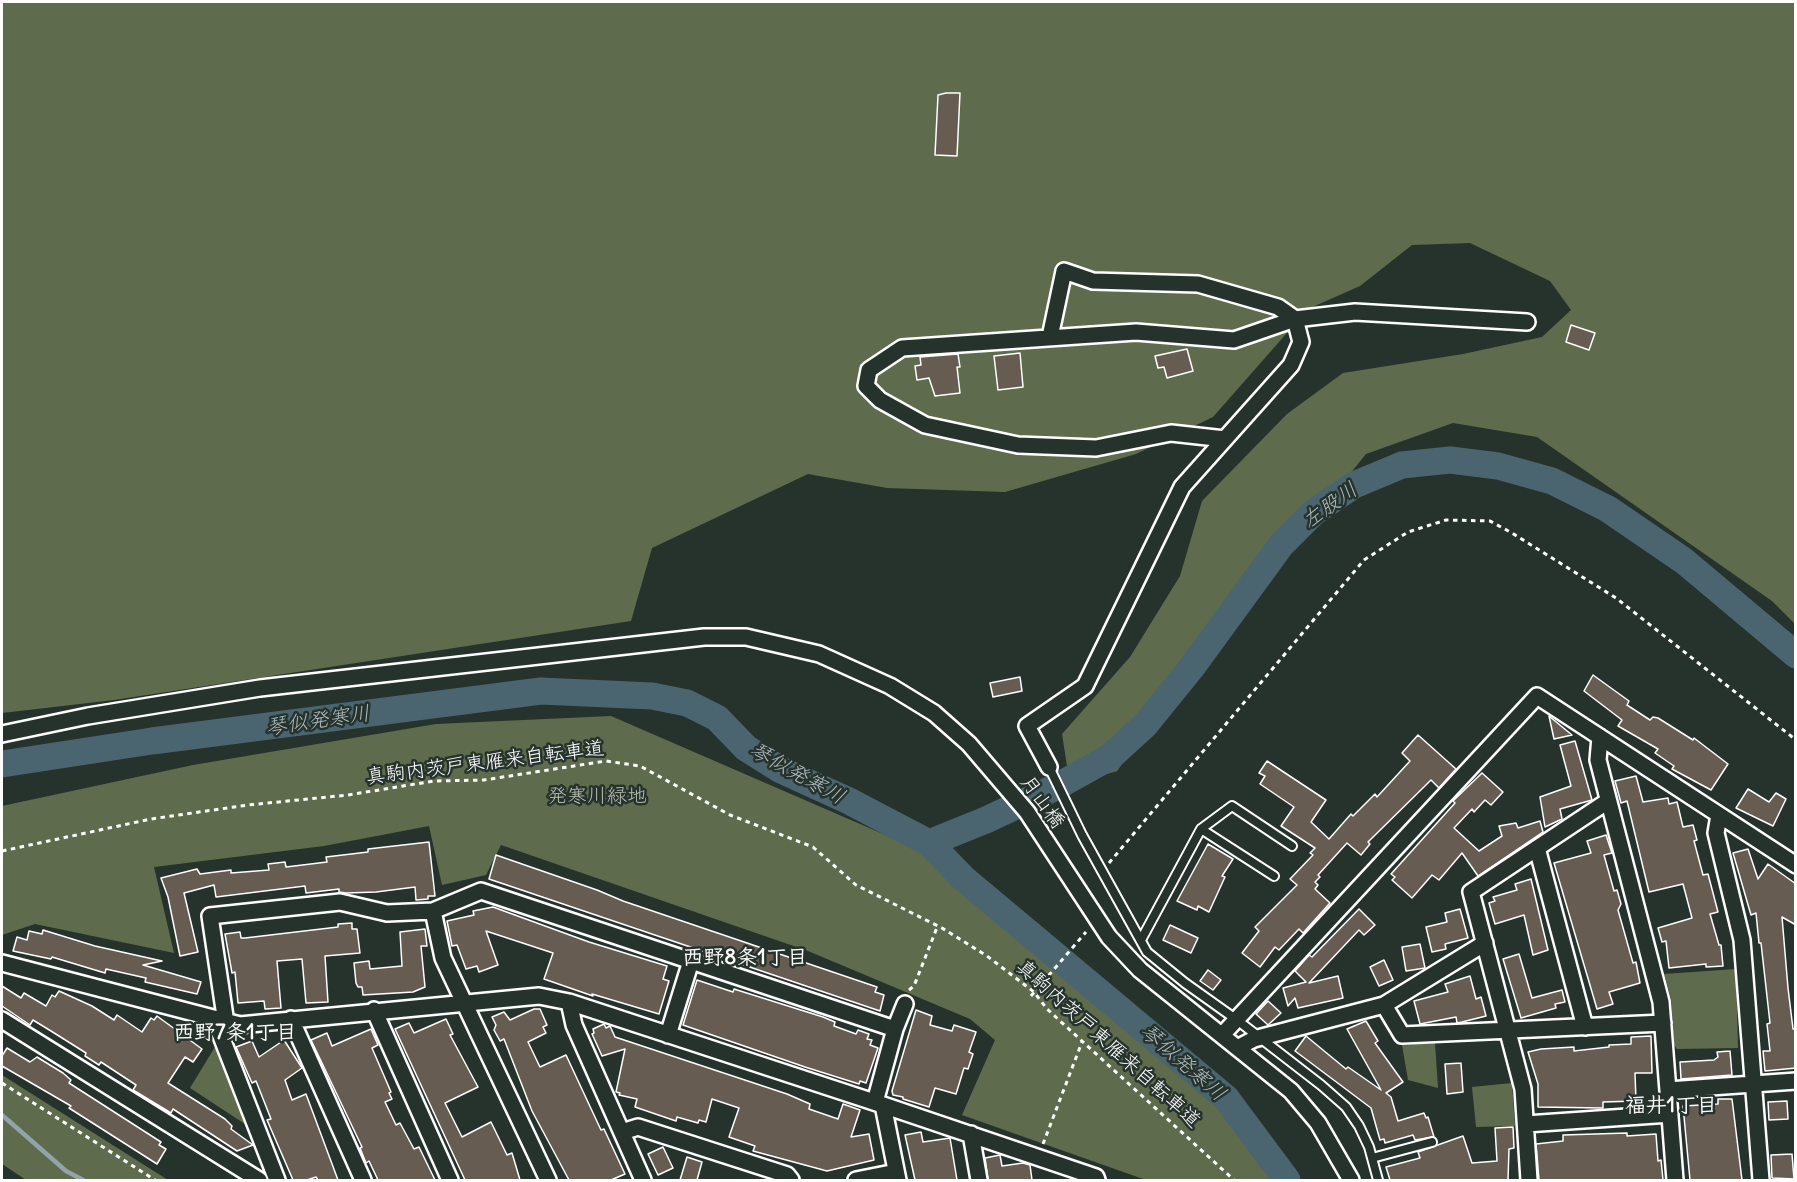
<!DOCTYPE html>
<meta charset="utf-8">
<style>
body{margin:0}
#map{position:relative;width:1797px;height:1182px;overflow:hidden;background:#26332d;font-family:Delius,sans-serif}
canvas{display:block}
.frame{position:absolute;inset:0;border:3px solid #fff;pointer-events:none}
</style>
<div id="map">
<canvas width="1797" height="1182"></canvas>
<div class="frame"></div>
</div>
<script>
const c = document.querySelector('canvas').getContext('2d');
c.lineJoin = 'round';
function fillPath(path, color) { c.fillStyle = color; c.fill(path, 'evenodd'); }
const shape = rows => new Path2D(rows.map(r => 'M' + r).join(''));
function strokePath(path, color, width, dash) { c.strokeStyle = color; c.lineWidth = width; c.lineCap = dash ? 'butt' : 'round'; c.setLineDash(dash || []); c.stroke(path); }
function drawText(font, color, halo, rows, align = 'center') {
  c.font = font + ' Delius,"Klee One",sans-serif'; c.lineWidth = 5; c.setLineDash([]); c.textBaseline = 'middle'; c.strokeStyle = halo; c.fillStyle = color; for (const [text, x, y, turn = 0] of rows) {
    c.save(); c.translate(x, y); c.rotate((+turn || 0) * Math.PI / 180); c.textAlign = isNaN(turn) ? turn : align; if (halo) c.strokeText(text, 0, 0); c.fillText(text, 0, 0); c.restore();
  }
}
fillPath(shape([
 [2,2,1795,2,1795,624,1772,601,1537,437,1453,423,1366,454,1281,559,1215,620,1170,699,1117,771,1070,785,1062,734,1130,657,1180,576,1202,501,1287,414,1343,373,1463,354,1542,337,1571,310,1550,281,1470,243,1412,245,1360,286,1308,309,1213,417,1136,454,1005,492,887,488,808,474,652,548,631,621,114,700,2,713],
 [611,716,920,850,1170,1063,1218,1098,1274,1180,1146,1180,962,1115,995,1040,970,1019,808,951,501,845,486,875,442,885,429,826,324,846,154,867,174,953,35,924,2,935,2,806,193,765,436,724],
 [1736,969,1738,1048,1677,1049,1674,1045,1671,999,1664,974],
 [218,1042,251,1128,190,1088],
 [1435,1043,1438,1088,1408,1080,1402,1045],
 [2,1075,168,1180,26,1180,2,1164],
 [1512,1083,1515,1126,1476,1127,1472,1087]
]), '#5e6c4d');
strokePath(shape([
 [2,1115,66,1171,83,1180]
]), '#92a3a9', 4.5);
strokePath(shape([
 [2,764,152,741,541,691,652,696,687,703,717,718,746,748,781,770,849,801,929,843,963,878,1226,1098,1287,1180],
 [929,843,986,820,1056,787,1110,757,1145,725,1192,667,1281,545,1314,512,1354,485,1402,465,1450,460,1498,466,1552,481,1608,509,1684,561,1796,655]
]), '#4a6570', 27);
const building = shape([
 [946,93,960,93,957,156,935,155,938,95,946,93],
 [1571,325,1595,333,1589,350,1566,342,1571,325],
 [1187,349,1193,371,1167,378,1164,367,1158,368,1155,356,1187,349],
 [1020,353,1023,387,998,390,994,356,1020,353],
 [958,354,960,367,957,367,960,393,935,396,929,378,917,380,915,366,921,365,920,357,958,354],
 [1593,675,1629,701,1627,705,1650,720,1653,717,1658,718,1693,740,1694,738,1728,764,1711,790,1672,769,1674,766,1655,753,1658,749,1618,726,1622,720,1584,691,1593,675],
 [1020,677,1022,691,993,697,990,683,1020,677],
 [1549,716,1572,735,1554,739,1549,716],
 [1418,735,1456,769,1439,788,1431,780,1368,842,1370,844,1361,855,1347,843,1318,875,1320,877,1315,882,1318,885,1315,889,1330,903,1303,933,1299,929,1279,950,1275,947,1260,967,1242,953,1259,931,1255,927,1297,885,1290,879,1313,855,1310,853,1315,848,1281,826,1294,807,1260,784,1265,776,1259,773,1267,761,1326,800,1311,822,1329,839,1351,814,1353,816,1375,794,1377,797,1410,761,1402,753,1418,735],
 [1575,741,1592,800,1560,809,1562,819,1545,827,1540,797,1571,786,1560,745,1575,741],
 [1482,773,1503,792,1491,805,1485,800,1474,812,1472,809,1454,828,1479,851,1502,836,1499,826,1516,823,1518,828,1540,821,1543,832,1478,876,1462,853,1439,880,1432,875,1412,898,1392,880,1395,877,1391,874,1455,803,1453,801,1482,773],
 [1636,776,1643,802,1668,798,1669,804,1677,802,1683,827,1693,825,1697,840,1694,841,1703,875,1708,874,1718,912,1710,914,1719,945,1721,945,1723,966,1706,967,1706,964,1669,968,1666,941,1662,942,1658,928,1692,918,1683,884,1649,892,1627,801,1621,803,1615,781,1636,776],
 [1748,789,1769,802,1776,793,1786,799,1773,826,1736,808,1748,789],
 [1606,835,1612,853,1604,855,1614,891,1617,890,1621,904,1618,910,1633,963,1636,962,1640,983,1609,992,1613,1004,1597,1009,1554,863,1591,853,1587,841,1606,835],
 [429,842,435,896,428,896,428,899,416,900,415,887,376,892,346,893,339,892,339,889,306,893,305,886,216,897,214,885,184,893,198,952,180,956,168,897,161,878,197,869,200,874,231,870,231,873,269,870,268,864,285,862,286,867,327,862,326,857,368,852,368,849,429,842],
 [1208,844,1233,859,1222,876,1225,877,1209,912,1198,906,1197,910,1177,901,1208,844],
 [1748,849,1758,879,1768,864,1796,884,1796,925,1782,917,1788,988,1793,1029,1796,1029,1796,1068,1765,1071,1763,1051,1770,1051,1767,1024,1770,1023,1761,943,1759,943,1756,913,1751,915,1733,853,1748,849],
 [496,855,597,890,623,901,877,987,875,992,884,995,880,1011,489,879,496,855],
 [1531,879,1548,950,1533,955,1524,915,1495,924,1489,903,1495,901,1493,897,1517,890,1515,884,1531,879],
 [493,907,589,942,667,966,663,979,669,981,659,1014,592,994,593,996,544,979,553,953,486,931,498,965,479,972,477,966,466,969,457,945,452,946,447,921,474,915,473,911,493,907],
 [1359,909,1375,925,1364,935,1359,930,1309,983,1338,976,1343,998,1298,1008,1295,998,1288,1006,1283,988,1306,982,1295,971,1309,955,1312,957,1359,909],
 [1460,909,1468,938,1445,944,1446,949,1432,952,1426,927,1447,922,1445,913,1460,909],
 [352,923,352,929,357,929,360,953,325,956,328,1002,306,1003,302,959,277,961,281,1008,265,1009,264,1001,238,1003,235,972,232,973,225,934,240,932,241,938,245,938,338,927,338,924,352,923],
 [1170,925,1198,938,1191,953,1163,940,1170,925],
 [425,929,427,946,421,946,425,987,413,992,363,995,362,987,358,987,356,983,354,963,369,961,370,969,402,966,400,932,425,929],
 [43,930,95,946,162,961,143,965,201,982,197,994,145,982,146,978,106,969,105,973,52,957,51,959,13,951,17,937,27,940,29,931,42,934,43,930],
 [1420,944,1425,968,1406,971,1402,947,1420,944],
 [1519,954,1532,998,1562,990,1565,1002,1555,1004,1556,1008,1521,1018,1503,959,1519,954],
 [1384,960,1393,980,1379,986,1370,967,1384,960],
 [1208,970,1221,980,1213,990,1200,981,1208,970],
 [1470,976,1476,999,1481,997,1486,1016,1462,1022,1457,1023,1456,1017,1420,1024,1414,1001,1448,992,1445,984,1470,976],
 [697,980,733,992,734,989,823,1017,835,1022,834,1026,856,1034,858,1030,869,1034,867,1039,872,1040,870,1045,878,1048,866,1083,860,1081,859,1084,805,1067,683,1025,697,980],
 [2,986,21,998,24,993,46,1006,52,995,55,997,59,991,92,1006,114,1020,117,1015,142,1032,151,1018,154,1020,157,1016,202,1049,193,1062,185,1057,168,1083,225,1119,232,1126,231,1129,253,1145,237,1151,173,1109,171,1113,133,1090,136,1085,101,1062,99,1065,85,1056,86,1053,51,1031,33,1020,30,1025,2,1006,2,986],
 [1268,1001,1281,1013,1268,1025,1256,1014,1268,1001],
 [534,1009,540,1009,547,1025,543,1027,546,1033,528,1042,540,1067,566,1055,601,1130,604,1129,625,1174,611,1180,569,1180,532,1111,504,1039,500,1041,494,1030,496,1025,492,1017,504,1012,510,1020,534,1009],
 [916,1010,932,1016,930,1025,952,1031,954,1025,976,1032,969,1052,973,1054,968,1069,964,1068,956,1094,935,1088,929,1107,903,1099,903,1097,893,1095,892,1091,916,1010],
 [446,1019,453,1034,450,1035,478,1087,445,1103,462,1137,491,1122,507,1155,512,1153,520,1180,465,1180,395,1029,409,1023,414,1033,446,1019],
 [1366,1021,1378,1041,1375,1043,1403,1082,1386,1093,1391,1097,1398,1121,1424,1113,1426,1118,1428,1117,1434,1137,1415,1140,1413,1135,1385,1143,1384,1139,1380,1140,1371,1108,1295,1051,1306,1036,1346,1069,1348,1067,1381,1090,1347,1029,1366,1021],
 [604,1024,606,1028,610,1026,615,1037,787,1094,810,1104,809,1109,838,1119,843,1104,860,1110,851,1137,869,1134,874,1160,827,1171,753,1151,755,1146,729,1137,739,1108,712,1099,706,1122,699,1120,698,1123,677,1117,676,1121,635,1107,637,1099,619,1095,620,1093,616,1092,625,1049,602,1056,592,1034,594,1033,593,1029,604,1024],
 [371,1029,378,1045,372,1048,391,1092,389,1093,392,1099,385,1102,396,1125,400,1123,414,1149,419,1147,435,1180,378,1180,369,1161,366,1163,360,1148,362,1147,311,1040,327,1033,332,1046,371,1029],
 [1651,1036,1652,1073,1635,1073,1636,1101,1603,1102,1603,1108,1538,1107,1538,1084,1528,1052,1541,1049,1574,1047,1574,1051,1609,1047,1609,1045,1631,1044,1631,1037,1651,1036],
 [284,1040,302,1068,285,1080,292,1100,306,1094,338,1180,318,1180,316,1177,307,1180,293,1180,267,1120,271,1119,256,1081,252,1083,236,1047,252,1041,259,1057,284,1040],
 [7,1048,30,1062,37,1057,63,1073,71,1080,69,1083,161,1142,159,1145,166,1149,157,1164,69,1108,71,1106,2,1066,2,1056,7,1048],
 [1730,1051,1732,1075,1681,1079,1680,1062,1714,1060,1718,1057,1717,1052,1730,1051],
 [1461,1063,1463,1092,1447,1094,1445,1064,1461,1063],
 [1718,1099,1732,1099,1742,1180,1690,1180,1683,1106,1718,1104,1718,1099],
 [1787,1101,1788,1119,1769,1120,1768,1102,1787,1101],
 [1513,1127,1514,1148,1509,1149,1508,1180,1390,1180,1386,1167,1420,1158,1418,1152,1463,1136,1472,1163,1497,1161,1495,1128,1513,1127],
 [921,1132,923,1142,950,1138,957,1180,915,1180,905,1135,921,1132],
 [1627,1133,1627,1136,1656,1134,1658,1161,1661,1160,1663,1180,1539,1180,1536,1144,1563,1141,1563,1135,1627,1133],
 [663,1147,673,1168,658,1175,648,1154,663,1147],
 [1792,1154,1794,1179,1772,1178,1771,1155,1792,1154],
 [1000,1155,1002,1166,1023,1163,1030,1165,1032,1180,988,1180,985,1158,1000,1155],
 [687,1157,702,1162,697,1180,680,1180,687,1157]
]);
fillPath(building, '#675c52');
strokePath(building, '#fff', 1.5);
const service = shape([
 [1049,767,1082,835,1147,952,1185,983,1237,1020,1321,1085,1346,1107,1359,1126,1369,1147,1378,1180],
 [1201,829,1232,806,1292,846],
 [1141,940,1201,829,1274,876],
 [1372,1158,1432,1142]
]);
const minor = shape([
 [1225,439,1171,433,1096,448,1018,445,925,425,880,400,866,386,869,370,902,348,1136,332,1234,340,1295,319,1355,312,1527,322],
 [2,734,88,716,260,688,704,637,746,637,819,654,890,686,934,713,969,744,1027,812,1109,937,1140,970,1291,1091,1318,1123,1351,1180],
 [1600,737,1598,760,1661,1002,1675,1180],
 [1049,767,1027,726,1085,686,1182,487,1291,365,1301,342,1295,319,1278,307,1198,284,1093,281,1064,271,1050,337],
 [1719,815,1716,833,1742,940,1761,1180],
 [1537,848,1585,1027],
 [433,911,443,958,548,1180],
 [2,963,240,1025,539,996,569,1002,883,1105,1096,1177,1097,1180],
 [569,1002,574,1025,643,1180],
 [1384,1005,1402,1035,1663,1023],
 [374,1010,450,1180],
 [214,1018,277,1180],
 [291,1019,363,1180],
 [2,1020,259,1180],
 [226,1023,210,916,340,902,387,913,433,911,481,891,895,1029],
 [1223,1034,1537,696,1796,865],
 [668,1035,691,961],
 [1239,1047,1254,1039,1384,1005,1485,943],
 [1668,1090,1796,1081],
 [875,1102,895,1029,905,1004],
 [883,1105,898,1180],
 [1526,1124,1670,1114],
 [622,1132,638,1127,787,1175,791,1180],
 [971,1134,979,1180],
 [856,1180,896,1172],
 [1529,1180,1523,1089,1471,892,1608,801]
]);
strokePath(service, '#fff', 12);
strokePath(minor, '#fff', 20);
strokePath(shape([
 [2,851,151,819,248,805,348,795,434,781,484,780,606,761,640,766,730,815,813,847,856,885,942,928,987,956,1034,992,1047,1009,1234,1180],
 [1109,863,1364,560,1408,532,1446,520,1490,521,1512,533,1616,598,1796,740],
 [909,990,914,986,938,925],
 [1031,996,1086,932],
 [2,1083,155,1180],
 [1043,1144,1082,1042]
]), '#fff', 3, [4.5, 4.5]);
strokePath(service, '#26332d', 8);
strokePath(minor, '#26332d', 15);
drawText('20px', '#fff', '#26332d', [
 ["真駒内茨戸東雁来自転車道",485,763,-7],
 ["月山橋",1042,802,54],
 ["真駒内茨戸東雁来自転車道",1108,1044,42]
]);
drawText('20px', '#b7bdaf', '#26332d', [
 ["発寒川緑地",597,796]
]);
drawText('italic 21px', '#aebabf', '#26332d', [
 ["左股川",1330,506,-36],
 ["琴似発寒川",318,721,-8],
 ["琴似発寒川",797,774,29],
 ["琴似発寒川",1183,1063,41]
]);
drawText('bold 21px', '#fff', '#26332d', [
 ["西野8条1丁目",745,958],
 ["西野7条1丁目",235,1033],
 ["福井1丁目",1671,1106]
]);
</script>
